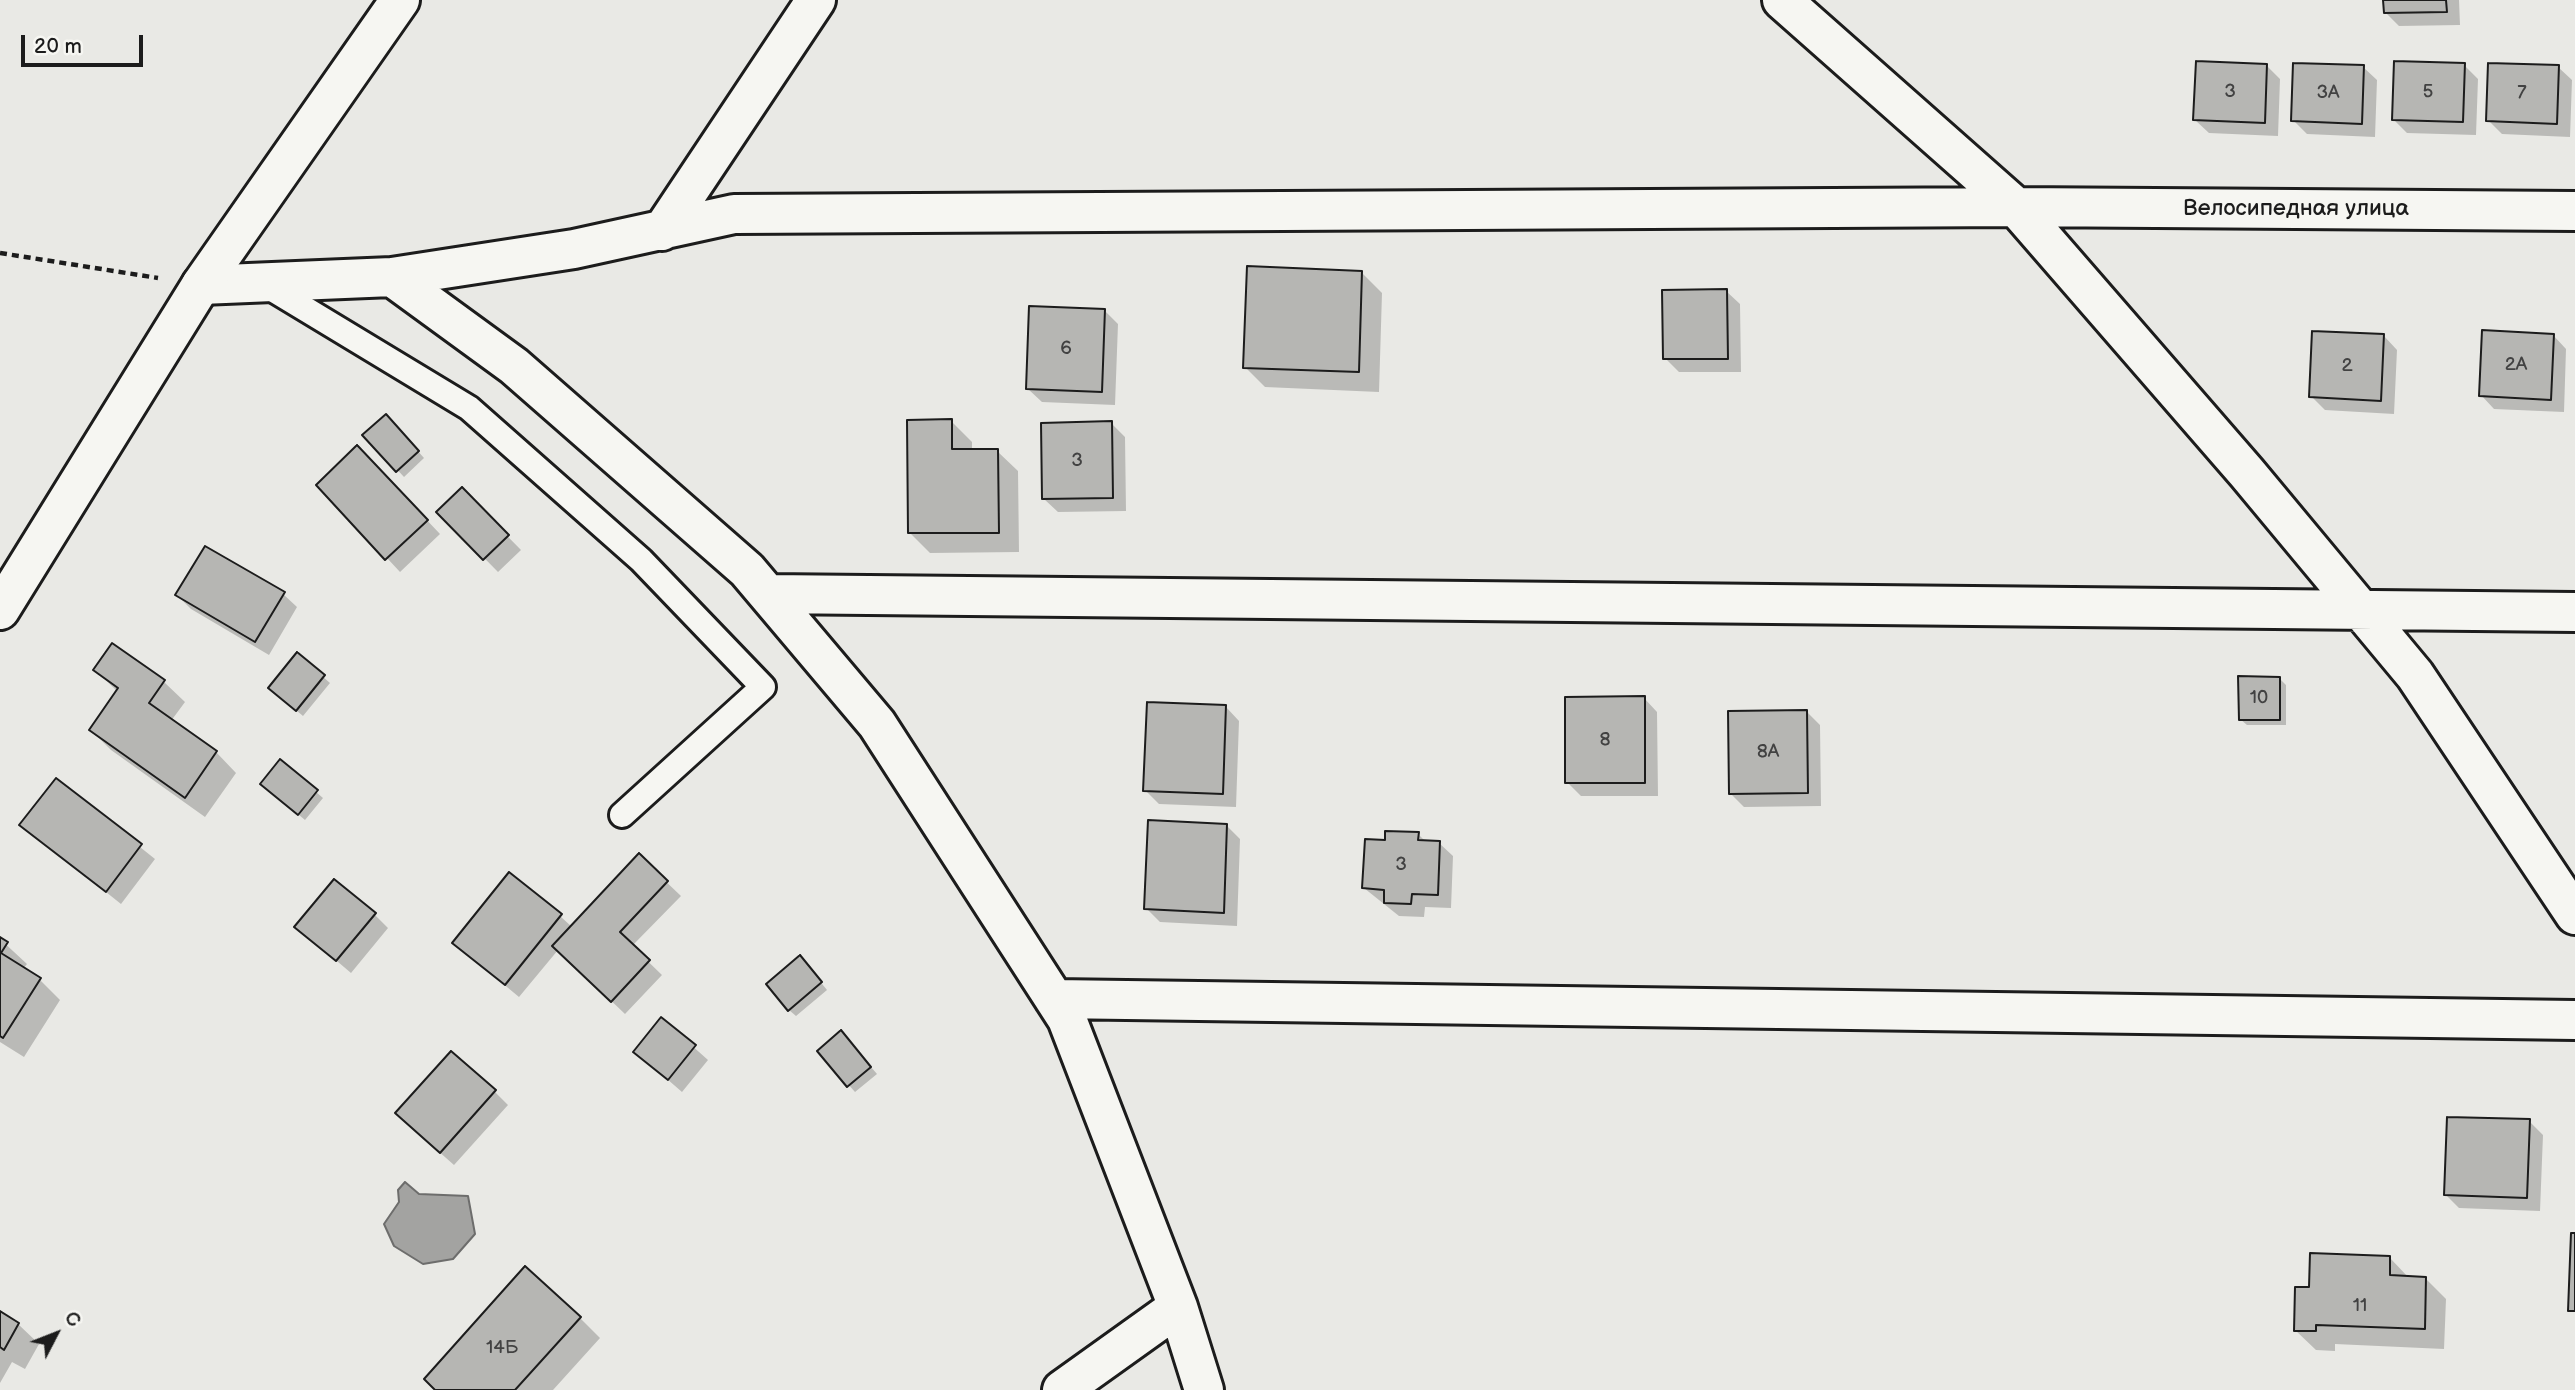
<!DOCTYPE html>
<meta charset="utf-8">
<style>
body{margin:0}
#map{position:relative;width:2575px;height:1390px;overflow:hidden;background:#e9e9e5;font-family:"Balsamiq Sans",sans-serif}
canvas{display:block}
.north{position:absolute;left:21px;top:1299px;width:70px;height:70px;-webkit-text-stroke:5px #f6f6f2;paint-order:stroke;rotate:48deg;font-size:19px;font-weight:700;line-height:28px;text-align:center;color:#1c1c1c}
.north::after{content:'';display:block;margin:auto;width:24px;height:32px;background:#1c1c1c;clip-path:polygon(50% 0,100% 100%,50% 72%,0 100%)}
.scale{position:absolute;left:21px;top:35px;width:122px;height:32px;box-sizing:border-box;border:4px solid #1c1c1c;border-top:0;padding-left:9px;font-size:21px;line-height:24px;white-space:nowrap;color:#1c1c1c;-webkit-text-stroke:5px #f6f6f2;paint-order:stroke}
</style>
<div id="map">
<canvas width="2575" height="1390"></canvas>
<div class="north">С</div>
<div class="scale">20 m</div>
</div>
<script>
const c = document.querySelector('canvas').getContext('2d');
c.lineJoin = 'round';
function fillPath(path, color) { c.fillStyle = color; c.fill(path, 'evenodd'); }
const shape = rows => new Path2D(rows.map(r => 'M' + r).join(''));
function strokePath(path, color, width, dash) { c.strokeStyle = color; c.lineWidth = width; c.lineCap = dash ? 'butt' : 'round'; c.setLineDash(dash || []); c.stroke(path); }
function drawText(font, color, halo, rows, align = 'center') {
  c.font = font + ' "Balsamiq Sans",sans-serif'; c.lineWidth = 7; c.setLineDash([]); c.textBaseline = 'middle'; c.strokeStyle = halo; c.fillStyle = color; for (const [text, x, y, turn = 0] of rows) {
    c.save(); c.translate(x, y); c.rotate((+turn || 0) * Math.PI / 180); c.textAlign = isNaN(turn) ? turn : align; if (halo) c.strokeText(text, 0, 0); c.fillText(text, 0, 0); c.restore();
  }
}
const water = shape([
 [405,1182,419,1194,468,1196,475,1234,453,1259,423,1264,394,1246,384,1224,399,1202,398,1190,405,1182]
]);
fillPath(water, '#a3a3a1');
strokePath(water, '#6d6d6c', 2);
fillPath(shape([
 [2385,0,2459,0,2460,25,2399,26,2385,12],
 [2266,65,2280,79,2278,136,2209,133,2195,120],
 [2464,65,2478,79,2476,135,2407,133,2393,119],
 [2363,67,2377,80,2375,137,2307,134,2293,120],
 [2558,67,2572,80,2570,137,2502,134,2488,120],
 [1362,273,1382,293,1379,392,1265,387,1245,367],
 [1726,291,1740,304,1741,372,1679,372,1665,358],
 [1105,311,1118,324,1115,405,1042,402,1028,389],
 [2553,335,2566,349,2564,412,2494,409,2481,395],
 [2384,336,2397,350,2394,414,2325,410,2311,396],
 [951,421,972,442,972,451,997,451,1018,471,1019,552,930,553,910,533],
 [392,422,424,458,404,477,365,435],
 [1111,423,1125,437,1126,511,1058,512,1044,499],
 [371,461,440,534,400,572,387,558],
 [462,490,521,550,498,572,439,512],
 [283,594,297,607,269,655,191,609,177,595],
 [112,645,164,682,185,702,171,721,216,752,236,773,205,817,111,750,91,730,118,692,95,670],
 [298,655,330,683,303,716,277,694],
 [2279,678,2286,685,2286,725,2247,725,2240,719],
 [1644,698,1657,712,1658,796,1581,796,1567,782],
 [1226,707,1239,721,1236,807,1159,804,1145,790],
 [1807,712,1820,725,1821,806,1744,807,1730,793],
 [281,762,323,798,305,820,269,790],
 [56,780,155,859,121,904,22,825],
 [1227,826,1240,839,1237,926,1160,922,1146,908],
 [1418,834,1426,842,1439,843,1453,856,1451,908,1425,907,1424,917,1399,916,1364,888],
 [639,856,681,896,632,946,662,975,625,1014,558,950,519,997,454,943,560,916,572,927],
 [374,914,388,928,351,973,297,927],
 [0,939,27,964,23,969,40,980,60,1000,24,1057,0,1042],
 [806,964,827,990,796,1016,789,1010],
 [662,1019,708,1060,682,1092,636,1052],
 [847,1039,877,1074,855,1092,819,1051],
 [494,1091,508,1105,454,1165,411,1127],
 [2529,1121,2543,1135,2540,1211,2459,1208,2446,1195],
 [2390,1258,2409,1278,2426,1279,2446,1299,2444,1349,2335,1344,2335,1351,2316,1350,2295,1330,2310,1289],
 [0,1313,18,1324,39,1344,25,1369,12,1362,0,1383],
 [580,1318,600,1338,553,1390,437,1390]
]), '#0003');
const building = shape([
 [2383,0,2446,0,2447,12,2384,13,2383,0],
 [2196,61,2267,64,2265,123,2193,120,2196,61],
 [2394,61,2465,63,2463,122,2392,120,2394,61],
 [2293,63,2364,65,2362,124,2291,121,2293,63],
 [2488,63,2559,65,2557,124,2486,121,2488,63],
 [1247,266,1362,271,1359,372,1243,368,1247,266],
 [1727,289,1728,359,1663,359,1662,290,1727,289],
 [1029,306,1105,309,1102,392,1026,389,1029,306],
 [2482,330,2554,334,2551,400,2479,396,2482,330],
 [2312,331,2384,334,2381,401,2309,397,2312,331],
 [386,414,419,451,396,472,362,435,386,414],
 [952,419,952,449,998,449,999,533,908,533,907,420,952,419],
 [1112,421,1113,498,1042,499,1041,423,1112,421],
 [357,445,428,520,385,560,316,485,357,445],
 [462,487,509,535,483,560,436,512,462,487],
 [205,546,285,592,255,642,175,595,205,546],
 [112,643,165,680,149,703,217,751,185,798,89,730,118,688,93,670,112,643],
 [297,652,325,675,296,711,268,688,297,652],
 [2238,676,2280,677,2280,720,2239,720,2238,676],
 [1645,696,1645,783,1565,783,1565,697,1645,696],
 [1147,702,1226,705,1223,794,1143,791,1147,702],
 [1807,710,1808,793,1729,794,1728,711,1807,710],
 [280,759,318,790,298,815,260,784,280,759],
 [56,778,142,844,106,892,19,825,56,778],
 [1148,820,1227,824,1224,913,1144,909,1148,820],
 [1385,831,1419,832,1418,840,1440,841,1438,895,1412,894,1411,904,1384,903,1384,890,1362,888,1365,839,1385,840,1385,831],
 [639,853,668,881,620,932,650,960,611,1002,552,946,639,853],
 [509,872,562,914,505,985,452,943,509,872],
 [334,879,376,913,336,961,294,927,334,879],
 [0,937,8,942,1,953,41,978,3,1038,0,1036,0,937],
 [800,955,822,982,788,1011,766,984,800,955],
 [661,1017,696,1045,668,1080,633,1052,661,1017],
 [841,1030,871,1067,847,1087,817,1051,841,1030],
 [451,1051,496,1090,440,1153,395,1113,451,1051],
 [2447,1117,2530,1119,2527,1198,2444,1195,2447,1117],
 [2571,1233,2575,1233,2575,1311,2568,1311,2571,1233],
 [2310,1253,2390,1256,2390,1275,2426,1277,2425,1329,2316,1325,2316,1331,2294,1331,2295,1287,2309,1287,2310,1253],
 [525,1266,581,1317,515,1390,435,1390,424,1379,525,1266],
 [0,1311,19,1323,4,1350,0,1347,0,1311]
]);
fillPath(building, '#b6b6b3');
strokePath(building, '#1c1c1c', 2);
const lane = shape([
 [264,284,469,408,641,560,763,687,622,815]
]);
const street = shape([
 [1782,0,2016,207,2247,473,2415,675,2575,915],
 [662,231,816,0],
 [392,277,514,366,747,570,877,724,1067,1019,1178,1307,1204,1390],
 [201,285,392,277,574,249,734,214,2016,207,2575,211],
 [768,594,2575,612],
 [1054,999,2575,1020],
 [1062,1390,1178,1307]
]);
const secondary = shape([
 [0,610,201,285,400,0]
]);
strokePath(lane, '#1c1c1c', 30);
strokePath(street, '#1c1c1c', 44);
strokePath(secondary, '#1c1c1c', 44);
strokePath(shape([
 [0,253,158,278]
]), '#1c1c1c', 4.5, [7, 5]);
strokePath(lane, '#f6f6f2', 24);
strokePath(street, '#f6f6f2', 38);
strokePath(secondary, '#f6f6f2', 38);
drawText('19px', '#424242', null, [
 ["3",2230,92],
 ["5",2428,92],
 ["3А",2328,93],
 ["7",2522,93],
 ["6",1066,349],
 ["2А",2516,365],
 ["2",2347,366],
 ["3",1077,461],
 ["10",2259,698],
 ["8",1605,740],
 ["8А",1768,752],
 ["3",1401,865],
 ["11",2360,1306],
 ["14Б",502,1348]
]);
drawText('23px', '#1c1c1c', '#f6f6f2', [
 ["Велосипедная улица",2296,209]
]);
</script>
